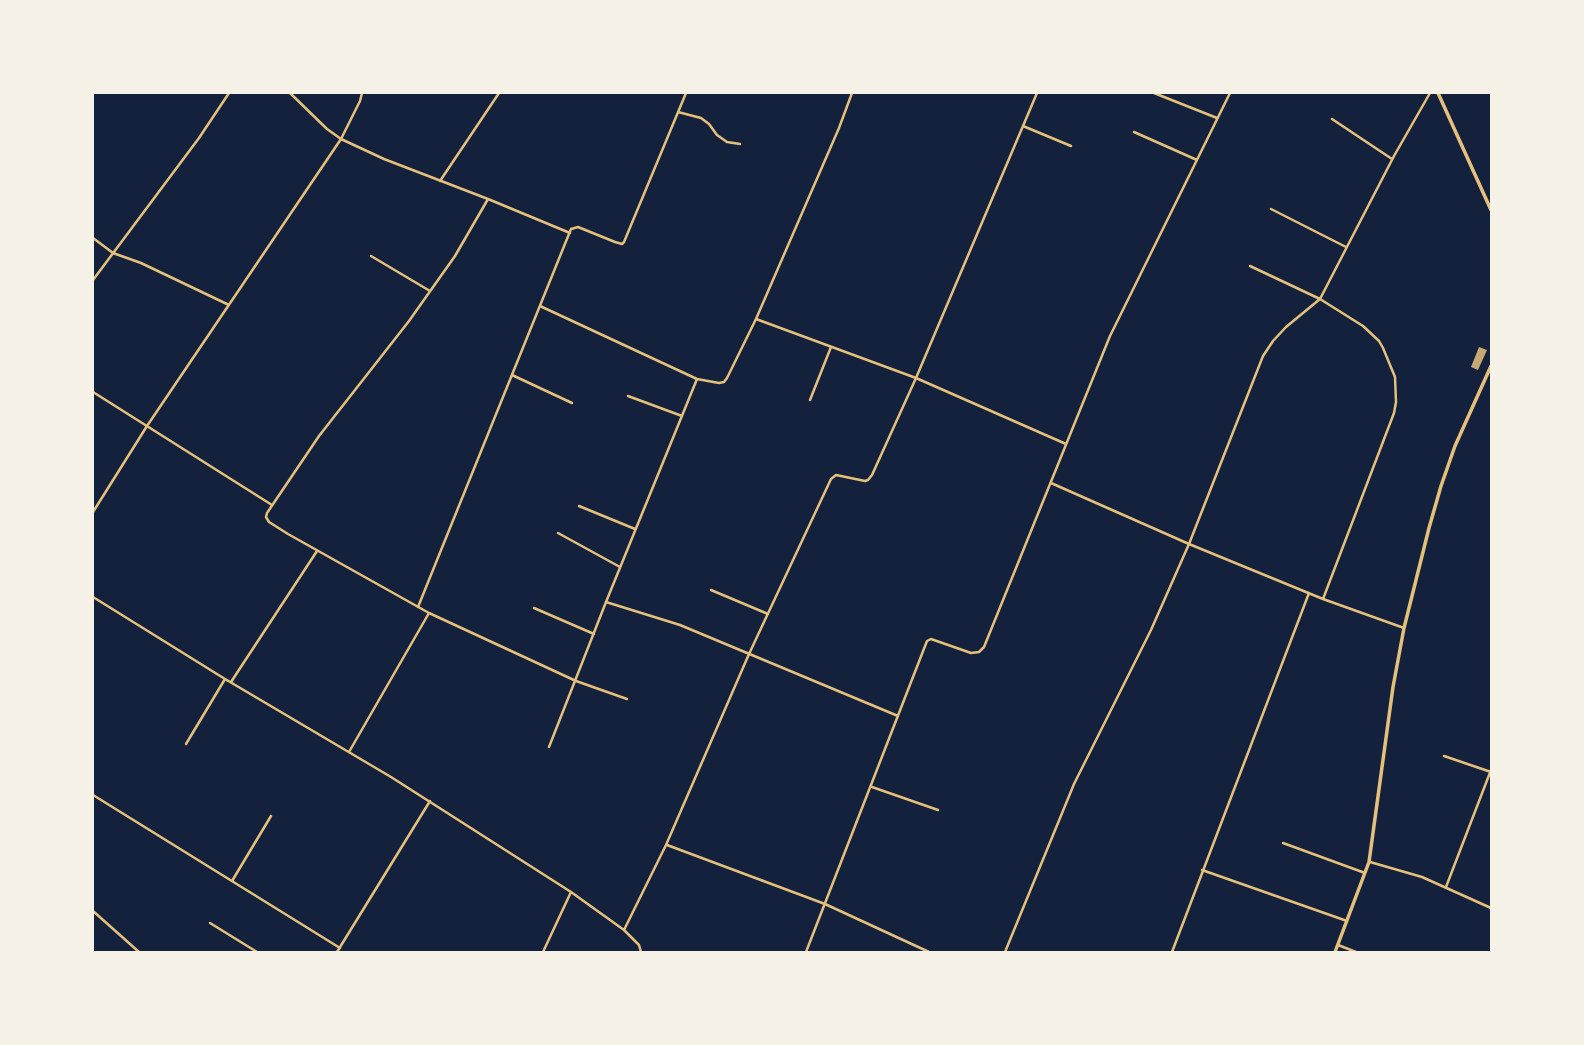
<!DOCTYPE html>
<style>
body{margin:0}
#map{position:relative;width:1584px;height:1045px;overflow:hidden;background:#14213d;font-family:"Source Sans 3",sans-serif}
canvas{display:block}
.frame{position:absolute;inset:0;border:94px solid #f6f1e7;pointer-events:none}
</style>
<div id="map">
<canvas width="1584" height="1045"></canvas>
<div class="frame"></div>
</div>
<script>
const c = document.querySelector('canvas').getContext('2d');
c.lineJoin = 'round';
function fillPath(path, color) { c.fillStyle = color; c.fill(path, 'evenodd'); }
const shape = rows => new Path2D(rows.map(r => 'M' + r).join(''));
function strokePath(path, color, width, dash) { c.strokeStyle = color; c.lineWidth = width; c.lineCap = dash ? 'butt' : 'round'; c.setLineDash(dash || []); c.stroke(path); }
fillPath(shape([
 [1479,347,1487,350,1478,370,1471,367]
]), '#c6a872');
strokePath(shape([
 [290,93,327,129,341,139,384,159,488,199,570,233],
 [1154,93,1217,118],
 [678,112,701,118,709,124,717,135,727,142,740,144],
 [1332,119,1392,159],
 [1023,126,1071,146],
 [1134,132,1197,160],
 [440,181,499,93],
 [488,199,455,256,409,321,319,436,267,513,266,517,269,522,288,534,429,613,576,681,627,699],
 [1271,209,1346,247],
 [93,238,113,253,141,263,229,305],
 [371,256,430,291],
 [1250,266,1320,299,1363,326,1379,341,1383,348,1395,377,1396,402,1394,413,1323,599],
 [93,280,199,138,229,93],
 [540,306,697,379,719,383,724,382,727,378,756,319,839,128,852,93],
 [756,319,916,378,1066,444],
 [512,375,572,403],
 [93,392,272,505],
 [628,396,682,416],
 [810,400,831,347],
 [1051,483,1189,544,1323,599,1404,628],
 [579,506,635,529],
 [93,512,147,426,341,139,360,101,362,93],
 [558,533,620,567],
 [711,590,768,614],
 [93,597,225,679,391,777,571,892,624,930,639,945,641,952],
 [606,602,680,625,898,716],
 [418,607,571,229,578,227,615,242,622,244,624,242,686,93],
 [534,608,594,634],
 [231,682,317,551],
 [186,744,225,679],
 [549,747,606,602,697,379],
 [349,752,429,613],
 [1444,756,1491,772],
 [872,787,938,810],
 [93,795,340,948],
 [1283,843,1365,873],
 [667,845,825,904,929,952],
 [1370,862,1422,877,1491,908],
 [1202,870,1347,921],
 [232,881,271,816],
 [1446,887,1491,770],
 [93,911,139,952],
 [210,923,257,952],
 [624,930,666,845,749,654,831,479,836,475,865,481,868,480,872,475,916,378,1037,93],
 [1338,945,1356,952],
 [337,952,430,801],
 [543,952,571,892],
 [806,952,927,641,931,639,971,653,979,652,984,647,1110,336,1230,93],
 [1005,952,1074,784,1151,630,1189,544,1263,356,1273,341,1286,327,1320,299,1394,156,1430,93],
 [1172,952,1309,593]
]), '#e5c07b', 2.5);
strokePath(shape([
 [1438,93,1491,210]
]), '#e5c07b', 3.5);
strokePath(shape([
 [1335,952,1369,862,1393,687,1404,628,1429,528,1441,486,1455,446,1491,366]
]), '#e5c07b', 3.5);
</script>
